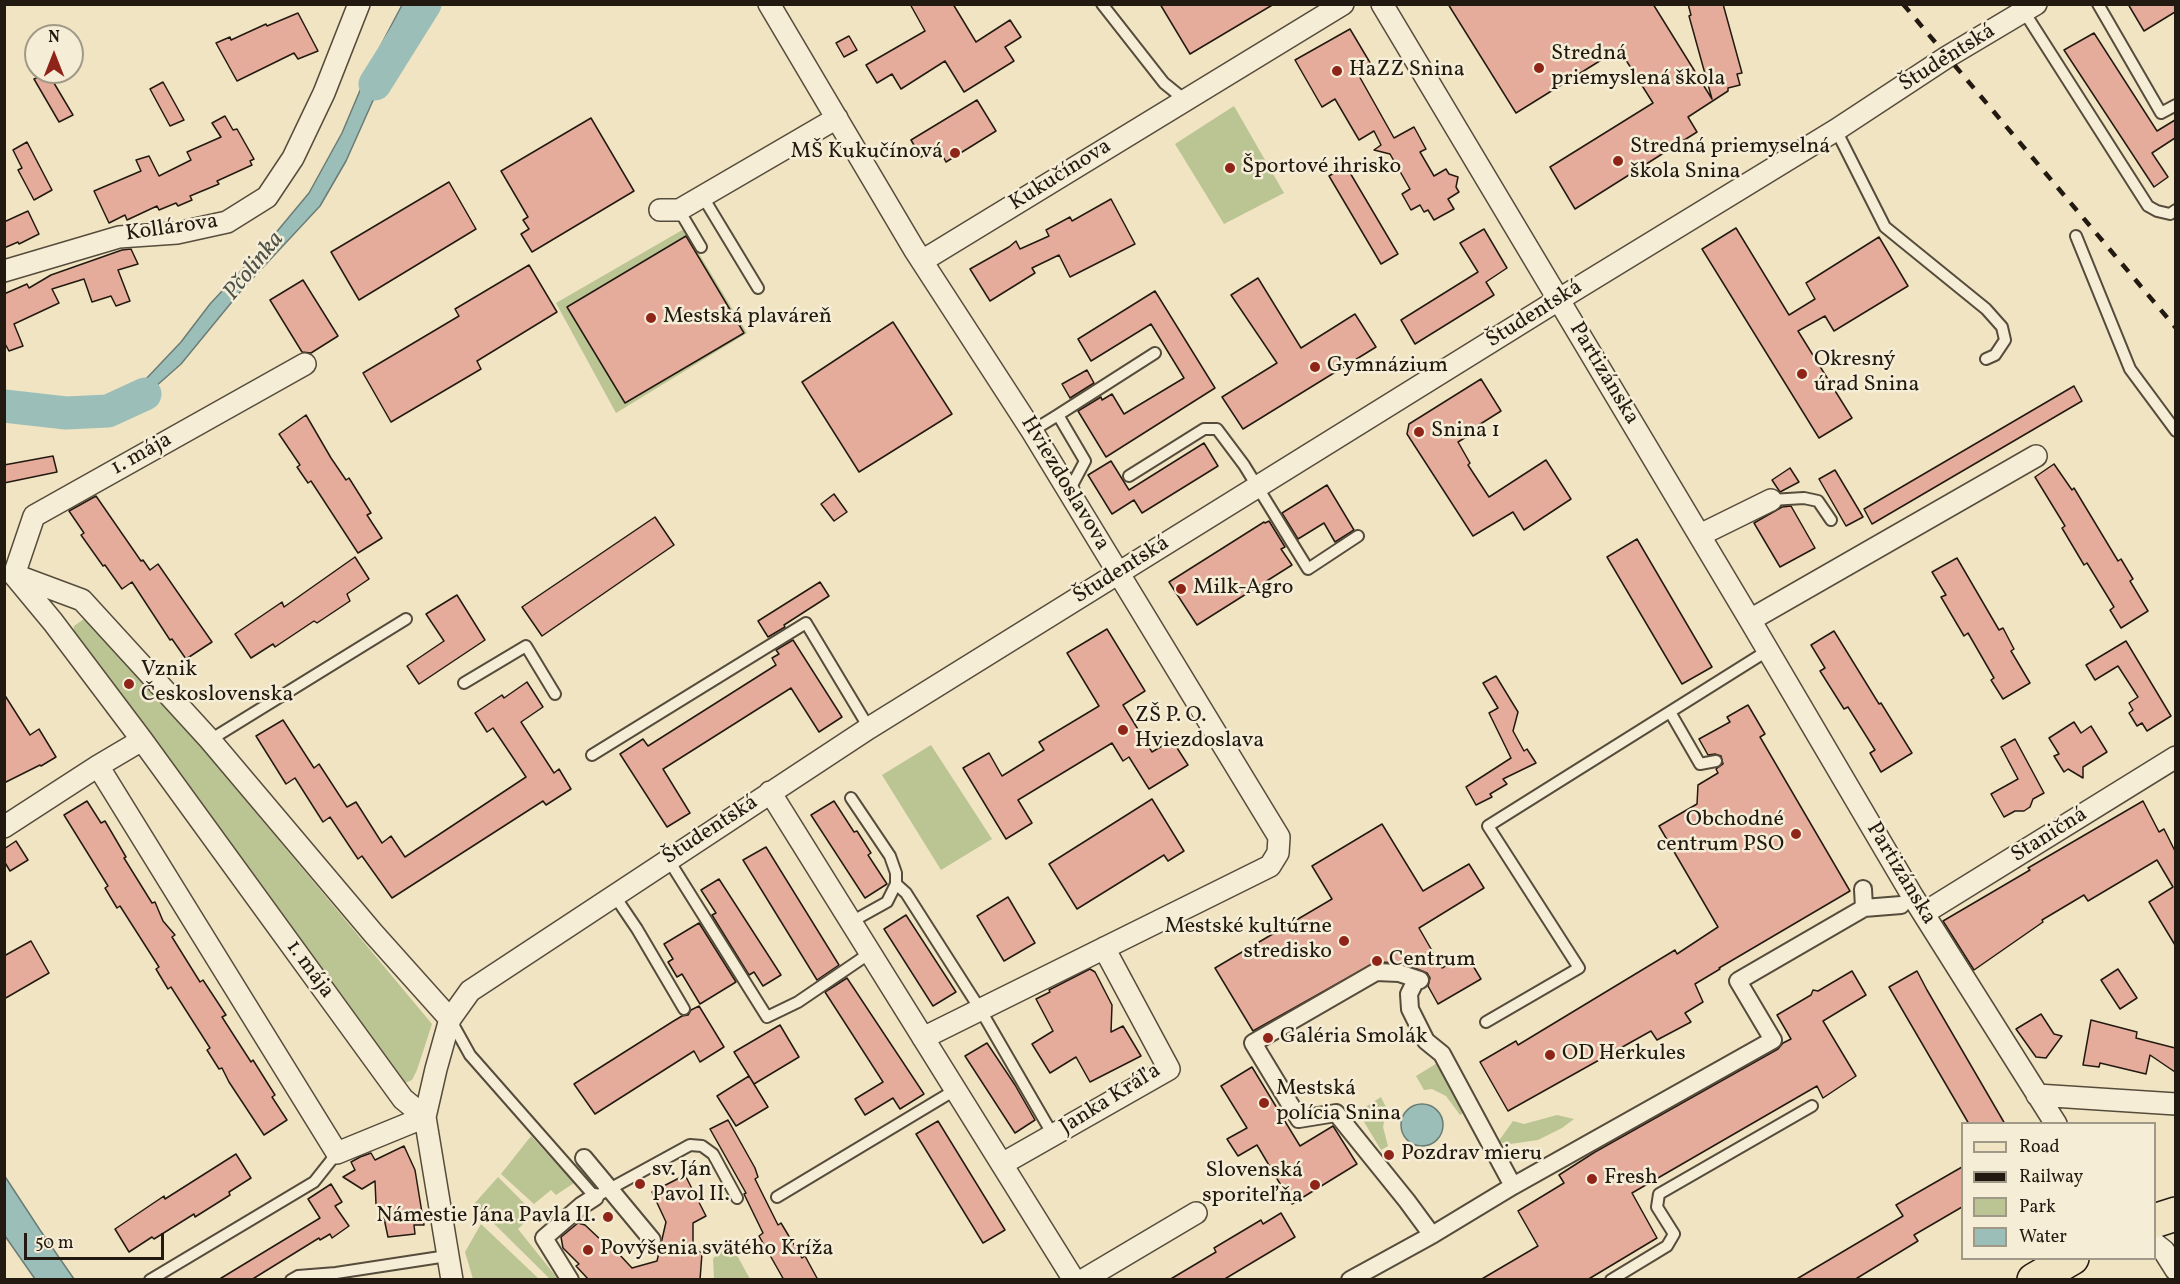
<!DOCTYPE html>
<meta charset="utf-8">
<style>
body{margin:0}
#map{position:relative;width:2180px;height:1284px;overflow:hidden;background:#f1e4c2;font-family:Vollkorn,serif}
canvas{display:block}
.frame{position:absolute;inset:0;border:6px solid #221a10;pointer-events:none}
.legend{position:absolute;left:1961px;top:1122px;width:195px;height:138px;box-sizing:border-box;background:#f6edd7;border:2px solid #a19987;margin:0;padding:8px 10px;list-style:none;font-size:18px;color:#221a10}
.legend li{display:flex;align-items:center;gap:12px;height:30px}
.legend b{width:30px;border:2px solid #a19987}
.north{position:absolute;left:24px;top:24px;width:60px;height:60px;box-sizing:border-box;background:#f6edd7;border:2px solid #a19987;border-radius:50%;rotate:0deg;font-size:16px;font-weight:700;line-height:24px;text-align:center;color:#221a10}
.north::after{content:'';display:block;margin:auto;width:21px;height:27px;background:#8f2418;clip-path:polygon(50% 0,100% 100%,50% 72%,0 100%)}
.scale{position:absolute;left:24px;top:1233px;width:140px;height:27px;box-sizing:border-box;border:3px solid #221a10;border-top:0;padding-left:8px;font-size:18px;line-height:21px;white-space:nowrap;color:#221a10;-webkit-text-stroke:4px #f6edd7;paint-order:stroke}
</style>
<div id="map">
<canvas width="2180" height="1284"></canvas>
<div class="frame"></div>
<ul class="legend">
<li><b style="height:8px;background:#f1e4c2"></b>Road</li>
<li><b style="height:8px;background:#221a10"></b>Railway</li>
<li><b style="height:16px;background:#bbc493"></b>Park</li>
<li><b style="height:16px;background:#9cbeb9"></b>Water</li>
</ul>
<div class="north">N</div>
<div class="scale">50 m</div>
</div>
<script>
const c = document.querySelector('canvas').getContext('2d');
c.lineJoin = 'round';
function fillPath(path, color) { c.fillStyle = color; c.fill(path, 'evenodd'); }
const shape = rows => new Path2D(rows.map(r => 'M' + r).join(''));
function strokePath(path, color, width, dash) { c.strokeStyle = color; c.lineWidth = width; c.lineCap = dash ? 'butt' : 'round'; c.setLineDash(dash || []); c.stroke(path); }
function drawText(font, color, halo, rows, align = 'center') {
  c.font = font + ' Vollkorn,serif'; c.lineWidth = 5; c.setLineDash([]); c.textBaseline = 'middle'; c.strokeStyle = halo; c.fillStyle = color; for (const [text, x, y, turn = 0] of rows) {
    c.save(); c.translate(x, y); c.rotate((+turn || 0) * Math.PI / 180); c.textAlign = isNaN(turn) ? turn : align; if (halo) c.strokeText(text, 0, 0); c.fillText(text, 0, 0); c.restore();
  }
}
fillPath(shape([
 [1234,106,1284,193,1224,224,1175,144],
 [684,229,747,333,616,413,556,303],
 [84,619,93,622,126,657,432,1024,417,1070,412,1080,405,1083,402,1080,73,634,74,626],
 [931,745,992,839,941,870,882,775],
 [1439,1062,1468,1110,1460,1115,1446,1096,1432,1089,1424,1090,1416,1076],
 [1381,1097,1387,1109,1383,1127,1388,1146,1381,1150,1358,1112],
 [1557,1115,1574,1119,1562,1128,1538,1140,1510,1144,1498,1142,1513,1121,1524,1124],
 [531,1136,574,1183,556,1195,551,1190,534,1204,501,1174],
 [498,1177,530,1209,532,1215,518,1229,558,1279,550,1279,474,1204],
 [481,1224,539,1279,473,1279,465,1252],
 [728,1239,750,1279,714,1279,713,1259]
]), '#bbc493');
const water = shape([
 [402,5,427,5,404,31,346,161,320,206,240,292,181,364,129,410,104,422,62,428,26,422,5,415,5,407,60,419,103,414,145,380,181,342,210,304,274,235,309,193,342,133,372,62,402,5],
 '1401 1125a21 21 0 1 1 42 0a21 21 0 1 1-42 0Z',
 [4,1175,40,1230,74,1279,35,1279,5,1236,4,1175]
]);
fillPath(water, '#9cbeb9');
strokePath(water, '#6b7c75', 1.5);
strokePath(shape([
 [375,84,425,4],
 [4,406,66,413,108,411,145,394]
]), '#9cbeb9', 33);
const building = shape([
 [910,4,953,4,976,42,1010,20,1021,37,1005,47,1014,61,964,92,945,61,901,89,892,74,877,83,866,65,925,31,910,4],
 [1160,4,1274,4,1190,54,1160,4],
 [1448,4,1653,4,1712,99,1689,16,1691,15,1688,4,1723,4,1742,73,1737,74,1740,85,1728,88,1728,91,1688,117,1697,132,1575,209,1550,167,1653,103,1619,49,1516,113,1448,4],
 [2128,4,2175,4,2175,12,2144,31,2128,4],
 [298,13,318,51,298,59,294,53,237,81,216,43,230,37,231,40,266,24,267,26,298,13],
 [1350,29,1372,66,1358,74,1394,138,1414,127,1426,149,1420,152,1434,176,1446,169,1449,174,1458,177,1456,187,1459,192,1448,199,1454,209,1434,220,1428,210,1424,212,1420,205,1411,210,1402,194,1410,189,1390,154,1374,150,1381,145,1374,131,1359,140,1335,99,1322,107,1295,60,1350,29],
 [2094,33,2157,131,2175,120,2175,138,2152,153,2168,177,2154,187,2064,50,2094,33],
 [849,36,857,50,844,57,836,43,849,36],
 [48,73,73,115,59,122,34,79,48,73],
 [163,82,184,120,170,126,150,89,163,82],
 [977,100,996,131,946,162,938,147,921,157,911,140,977,100],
 [225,116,233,130,237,129,254,159,250,161,252,165,217,181,219,184,190,196,192,200,178,206,176,203,159,210,157,206,127,220,125,215,109,223,94,191,141,171,136,160,149,156,159,176,191,160,187,152,221,137,212,123,225,116],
 [591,118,634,191,532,252,521,234,529,229,523,220,528,217,501,171,591,118],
 [27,142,52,190,34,200,18,170,22,168,13,150,27,142],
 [1346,166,1398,254,1381,264,1329,176,1346,166],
 [449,182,476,229,359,300,331,252,449,182],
 [1111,199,1135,244,1070,277,1059,255,1032,268,1035,273,990,301,970,269,1009,247,1016,241,1020,249,1049,236,1046,230,1070,217,1072,221,1111,199],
 [28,211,39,234,19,244,18,242,4,248,4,222,28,211],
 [1736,228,1789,315,1815,299,1806,283,1879,237,1908,286,1834,331,1825,316,1798,331,1852,418,1819,438,1702,249,1736,228],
 [1484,229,1507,268,1486,282,1494,295,1415,344,1401,320,1478,272,1460,243,1484,229],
 [686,236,744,333,625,403,567,307,686,236],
 [131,249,138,264,118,270,130,301,116,306,111,296,92,302,84,279,52,289,59,303,14,324,23,346,9,351,4,342,4,294,27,284,29,288,51,275,122,250,131,249],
 [529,265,557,312,477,361,481,369,391,422,363,373,459,316,455,309,529,265],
 [1258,278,1301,348,1355,314,1376,347,1243,429,1222,397,1277,363,1231,295,1258,278],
 [303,280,338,336,311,353,302,352,270,300,303,280],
 [1155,291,1215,388,1106,457,1078,411,1101,397,1102,400,1112,394,1124,414,1184,378,1151,324,1091,361,1078,339,1155,291],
 [893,322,952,414,859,472,802,382,893,322],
 [1087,370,1094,383,1070,398,1062,384,1087,370],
 [1481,379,1501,411,1474,428,1476,431,1458,442,1470,463,1468,465,1489,497,1546,460,1571,499,1524,530,1513,512,1473,536,1407,434,1409,424,1481,379],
 [2074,386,2082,401,1872,524,1864,509,2074,386],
 [306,415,331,458,346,480,349,478,371,513,367,515,382,538,358,553,311,481,308,483,297,467,300,465,279,434,306,415],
 [1204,443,1218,466,1142,513,1134,500,1112,514,1088,475,1111,461,1129,490,1204,443],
 [53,456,57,472,4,483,4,465,53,456],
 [2054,464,2072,490,2074,488,2118,561,2121,559,2133,579,2130,581,2148,611,2121,628,2110,610,2114,607,2087,563,2084,565,2062,528,2065,526,2035,477,2054,464],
 [1790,468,1799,482,1780,492,1772,480,1790,468],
 [1835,470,1863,517,1846,526,1819,479,1835,470],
 [1327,485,1354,530,1335,542,1324,523,1298,539,1282,513,1327,485],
 [834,494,847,512,834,521,821,504,834,494],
 [96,496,141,561,143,560,150,570,158,564,212,642,186,659,172,639,170,640,132,582,122,589,105,565,103,566,81,535,84,533,69,511,96,496],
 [1791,506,1815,548,1780,567,1754,523,1782,507,1791,506],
 [655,517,674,545,542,636,522,607,655,517],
 [1269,521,1285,547,1281,549,1292,565,1197,625,1169,582,1264,522,1265,523,1269,521],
 [1637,539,1712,667,1682,684,1607,557,1637,539],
 [355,557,369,579,347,594,350,601,317,623,314,621,275,647,273,644,251,658,235,634,282,602,284,607,355,557],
 [1957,558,1999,630,2003,628,2014,649,2011,651,2030,683,2003,699,1991,680,1994,678,1968,633,1964,636,1941,597,1946,595,1932,572,1957,558],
 [820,582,829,596,784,625,785,627,768,637,758,621,820,582],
 [457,595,485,640,419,684,407,666,444,641,426,614,457,595],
 [1107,629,1145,691,1123,705,1152,752,1172,740,1188,765,1149,789,1129,757,1123,761,1112,743,1018,800,1032,823,1006,839,963,768,989,753,1002,776,1044,750,1039,742,1099,706,1067,653,1107,629],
 [1834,631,1879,704,1881,703,1912,753,1881,772,1870,753,1875,750,1848,707,1844,709,1820,671,1825,668,1811,645,1834,631],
 [793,640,842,717,819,732,791,688,663,769,690,813,667,827,620,754,643,739,648,746,776,665,772,658,779,654,776,650,793,640],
 [2126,641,2171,716,2147,731,2142,723,2137,726,2129,713,2133,710,2129,703,2138,697,2118,666,2095,680,2086,665,2126,641],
 [1496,676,1518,712,1513,731,1524,751,1527,749,1536,763,1503,779,1507,784,1490,794,1492,797,1476,805,1466,787,1511,758,1489,713,1498,708,1483,683,1496,676],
 [527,682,543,707,521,722,554,773,559,769,571,789,546,805,543,801,392,898,362,856,358,859,330,817,323,822,295,778,286,784,256,736,283,720,314,768,319,764,347,807,356,802,382,843,391,836,405,857,526,777,493,728,487,732,475,713,502,695,504,698,527,682],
 [4,694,30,735,39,729,56,757,41,766,40,765,4,783,4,694],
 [1748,705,1765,734,1760,737,1850,891,1719,968,1720,969,1695,984,1703,1002,1685,1013,1691,1022,1657,1040,1651,1031,1508,1111,1480,1062,1516,1041,1518,1045,1675,950,1677,954,1718,927,1659,826,1697,804,1698,785,1718,773,1716,769,1723,764,1721,756,1715,754,1708,755,1699,739,1730,722,1727,717,1748,705],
 [2074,722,2081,733,2091,726,2107,752,2083,767,2083,778,2068,769,2064,772,2054,756,2059,754,2049,738,2074,722],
 [2015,739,2044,793,2033,799,2030,807,2024,811,2015,811,2004,817,1991,794,2018,779,2001,747,2015,739],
 [1152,799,1184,851,1168,861,1164,855,1077,909,1049,864,1152,799],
 [87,801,101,823,105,821,126,857,124,858,152,903,155,902,163,921,175,935,172,937,200,982,203,980,226,1015,222,1017,251,1062,253,1060,275,1095,272,1097,287,1120,264,1135,229,1082,222,1068,219,1069,207,1050,210,1048,171,987,168,989,156,969,159,967,120,906,117,908,105,888,108,886,64,815,87,801],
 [834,801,854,832,857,831,871,853,868,855,887,884,865,898,811,815,834,801],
 [2143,801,2159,832,2164,829,2175,851,2175,945,2149,902,2173,887,2157,860,2088,901,2084,895,2042,920,2043,922,1974,970,1943,921,2030,870,2028,868,2143,801],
 [1382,824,1423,891,1469,864,1484,888,1419,928,1442,968,1462,956,1468,966,1472,964,1481,979,1438,1004,1428,986,1430,978,1427,973,1402,963,1376,962,1253,1031,1215,968,1332,899,1312,866,1382,824],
 [16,841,28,860,10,871,4,861,4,849,16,841],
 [766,847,839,965,817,980,743,860,766,847],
 [719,879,781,975,763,986,754,972,749,975,712,915,716,913,701,890,719,879],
 [1008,897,1035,943,1004,961,977,916,1008,897],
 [906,915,956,992,933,1006,884,929,906,915],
 [699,923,736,982,700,1004,682,974,677,977,668,962,673,959,664,944,699,923],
 [31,941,49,973,4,999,4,956,31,941],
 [1090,969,1095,972,1112,1005,1111,1032,1123,1026,1141,1056,1090,1082,1076,1057,1050,1073,1032,1044,1053,1031,1036,999,1050,992,1049,990,1090,969],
 [2118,969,2137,998,2120,1009,2101,980,2118,969],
 [1852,971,1866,995,1823,1021,1856,1076,1823,1098,1817,1086,1632,1193,1657,1238,1587,1280,1480,1280,1538,1246,1518,1211,1564,1183,1559,1175,1595,1152,1778,1049,1783,1043,1791,1039,1777,1015,1811,995,1813,990,1818,991,1852,971],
 [1917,971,1927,990,2005,1124,1969,1124,1889,987,1917,971],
 [847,978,924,1094,900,1109,893,1098,865,1115,855,1099,883,1082,825,992,847,978],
 [699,1006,724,1047,700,1062,694,1051,595,1114,574,1084,672,1022,682,1016,688,1015,691,1010,699,1006],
 [2041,1014,2054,1034,2062,1036,2046,1058,2036,1057,2016,1029,2041,1014],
 [2091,1020,2137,1032,2136,1038,2175,1048,2175,1072,2150,1055,2146,1074,2100,1063,2099,1067,2083,1065,2091,1020],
 [780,1025,799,1057,754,1084,734,1052,780,1025],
 [987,1043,1015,1085,1035,1120,1015,1133,965,1056,987,1043],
 [1252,1067,1300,1146,1333,1126,1357,1164,1292,1204,1257,1145,1238,1156,1227,1139,1247,1128,1221,1086,1252,1067],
 [749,1076,768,1107,736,1126,717,1096,749,1076],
 [728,1120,755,1168,758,1177,755,1179,778,1225,781,1223,802,1258,805,1256,818,1280,784,1280,759,1236,763,1233,744,1194,746,1193,710,1129,728,1120],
 [938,1121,1005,1230,983,1243,916,1134,938,1121],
 [404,1146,415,1170,424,1225,414,1225,415,1234,388,1237,382,1209,376,1204,375,1181,362,1189,343,1177,355,1170,351,1162,360,1157,371,1153,375,1160,404,1146],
 [236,1154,251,1178,229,1192,230,1195,195,1217,194,1214,154,1239,152,1237,129,1252,115,1229,164,1196,165,1199,236,1154],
 [1962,1167,1962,1207,1914,1235,1918,1241,1854,1280,1795,1280,1903,1216,1896,1205,1962,1167],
 [685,1175,706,1216,693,1223,693,1249,702,1253,700,1280,589,1280,576,1266,579,1264,563,1248,561,1237,578,1223,585,1225,602,1241,604,1238,632,1268,657,1261,666,1222,652,1192,685,1175],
 [331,1184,342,1202,335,1206,349,1226,332,1238,330,1234,320,1240,319,1238,251,1280,218,1280,320,1218,308,1199,331,1184],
 [1281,1213,1295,1237,1223,1280,1169,1280,1216,1252,1214,1248,1261,1220,1263,1224,1281,1213]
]);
fillPath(building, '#e6ac9b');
strokePath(building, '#221a10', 1.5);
const service = shape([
 [1102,4,1164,83,1185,100],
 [2098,4,2161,113,2176,105],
 [2023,10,2148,206,2157,211,2170,214,2176,210],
 [1836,130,1885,227,1986,309,2002,327,2005,340,1995,355,1986,359],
 [703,197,758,288],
 [679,210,701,247],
 [2076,236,2130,369,2176,431],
 [1058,415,1155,353],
 [1032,431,1058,415,1085,461,1069,491],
 [1129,476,1204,429,1217,429,1244,465,1308,569,1358,536],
 [1771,500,1804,498,1818,501,1831,520],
 [464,683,526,646,555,694],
 [1670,712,1700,764,1716,761],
 [210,740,406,619],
 [592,755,806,623,869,728],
 [851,798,890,856,896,873,896,884,906,893,980,1009,1053,1135],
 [668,859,767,1017,798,1002,870,953],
 [614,895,637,929,684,1009],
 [851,922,887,902,896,884],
 [450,1019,470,1055,595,1197,690,1145,702,1146,713,1154,737,1198],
 [1486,1022,1579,968,1488,826,1767,651],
 [777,1197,955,1090],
 [150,1280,314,1182,337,1153],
 [291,1280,298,1276,336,1273,447,1256],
 [1611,1280,1667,1246,1674,1234,1657,1207,1659,1194,1812,1106]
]);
const pedestrian = shape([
 [1864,908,1901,905],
 [1420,980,1399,973,1376,972,1253,1043,1299,1119,1336,1113,1407,1201,1432,1235],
 [1414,984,1409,994,1410,1009,1426,1041,1442,1054,1513,1186],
 [584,1158,652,1240],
 [570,1280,544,1238,581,1206,595,1197],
 [1350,1280,1432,1235,1513,1186,1773,1040,1738,981,1864,908,1863,889]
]);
const minor = shape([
 [769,4,914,249,1032,431,1279,837,1278,853,1270,866,923,1038],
 [1382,4,1750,620,1913,897,2056,1124],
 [660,210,679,210,837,118],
 [922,261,1343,4],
 [4,271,119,237,177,233,227,222,267,197,293,158,324,93,359,4],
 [1700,535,1771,500],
 [14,575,53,622,142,740,403,1099,425,1117],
 [14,575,34,516,305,364],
 [15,575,82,600,210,740,373,933,450,1019],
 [1750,620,2036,456],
 [98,766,337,1153,425,1117],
 [770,792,1074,1280],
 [4,827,98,766,142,740],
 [1924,913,2176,757],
 [2037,1095,2176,1104],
 [1002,1164,1169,1069,1104,948],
 [2154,1243,2164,1251,2176,1270],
 [452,1280,425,1117,436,1069,450,1019,470,991,869,728,1558,300,1836,130,1947,57,2036,4],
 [1083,1280,1196,1213]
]);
const primary = shape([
 [2154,1221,2176,1214],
 [2034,1280,2072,1258]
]);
strokePath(service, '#564c3c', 14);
strokePath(pedestrian, '#564c3c', 20);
strokePath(minor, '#564c3c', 24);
strokePath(primary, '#221a10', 36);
strokePath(service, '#f6edd7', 10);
strokePath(pedestrian, '#f6edd7', 16);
strokePath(minor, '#f6edd7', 21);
strokePath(primary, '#f1e4c2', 33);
strokePath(shape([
 [1903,4,2176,328]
]), '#221a10', 4.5, [10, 10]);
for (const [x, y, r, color] of [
 [1539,68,6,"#8f2418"],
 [1337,71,6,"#8f2418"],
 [955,153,6,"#8f2418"],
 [1618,161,6,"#8f2418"],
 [1230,168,6,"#8f2418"],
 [651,318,6,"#8f2418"],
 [1315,367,6,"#8f2418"],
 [1802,374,6,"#8f2418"],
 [1419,432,6,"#8f2418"],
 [1181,589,6,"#8f2418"],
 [129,684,6,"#8f2418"],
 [1123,730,6,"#8f2418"],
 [1796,834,6,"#8f2418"],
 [1344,941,6,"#8f2418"],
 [1377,961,6,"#8f2418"],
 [1268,1038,6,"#8f2418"],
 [1550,1055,6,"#8f2418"],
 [1264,1103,6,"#8f2418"],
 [1389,1155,6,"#8f2418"],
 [1592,1179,6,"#8f2418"],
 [640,1184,6,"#8f2418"],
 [1315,1185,6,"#8f2418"],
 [608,1217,6,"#8f2418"],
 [588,1250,6,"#8f2418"]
]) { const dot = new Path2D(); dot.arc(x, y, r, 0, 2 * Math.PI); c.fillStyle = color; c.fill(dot); strokePath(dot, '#f6edd7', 2); }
drawText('22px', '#221a10', '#f6edd7', [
 ["Stredná",1551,55],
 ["priemyslená škola",1551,80],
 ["HaZZ Snina",1349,71],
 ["Stredná priemyselná",1630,148],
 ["škola Snina",1630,173],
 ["MŠ Kukučínová",943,153,"right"],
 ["Športové ihrisko",1242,168],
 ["Mestská plaváreň",663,318],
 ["Okresný",1814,361],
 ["úrad Snina",1814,386],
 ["Gymnázium",1327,367],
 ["Snina 1",1431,432],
 ["Milk-Agro",1193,589],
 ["Vznik",141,671],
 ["Československa",141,696],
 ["ZŠ P. O.",1135,717],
 ["Hviezdoslava",1135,742],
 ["Obchodné",1784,821,"right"],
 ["centrum PSO",1784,846,"right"],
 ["Mestské kultúrne",1332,928,"right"],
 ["stredisko",1332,953,"right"],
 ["Centrum",1389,961],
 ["Galéria Smolák",1280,1038],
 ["OD Herkules",1562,1055],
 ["Mestská",1276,1090],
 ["polícia Snina",1276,1115],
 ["Pozdrav mieru",1401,1155],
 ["sv. Ján",652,1171],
 ["Pavol II.",652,1196],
 ["Slovenská",1303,1172,"right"],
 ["sporiteľňa",1303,1197,"right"],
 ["Fresh",1604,1179],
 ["Námestie Jána Pavla II.",596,1217,"right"],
 ["Povýšenia svätého Kríža",600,1250]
], 'left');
drawText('22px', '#221a10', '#f6edd7', [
 ["Študentská",1948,59,-32],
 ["Kukučínova",1061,176,-32],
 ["Kollárova",172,229,-8],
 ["Študentská",1535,315,-32],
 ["Partizánska",1603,374,59],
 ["1. mája",142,455,-29],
 ["Hviezdoslavova",1064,484,59],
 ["Študentská",1122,571,-32],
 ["Študentská",711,831,-33],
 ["Staničná",2050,836,-32],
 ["Partizánska",1900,874,59],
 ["1. mája",309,970,54],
 ["Janka Kráľa",1111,1100,-32]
]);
drawText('italic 24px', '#4d534b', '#f6edd7', [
 ["Pčolinka",255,267,-51]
]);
</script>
